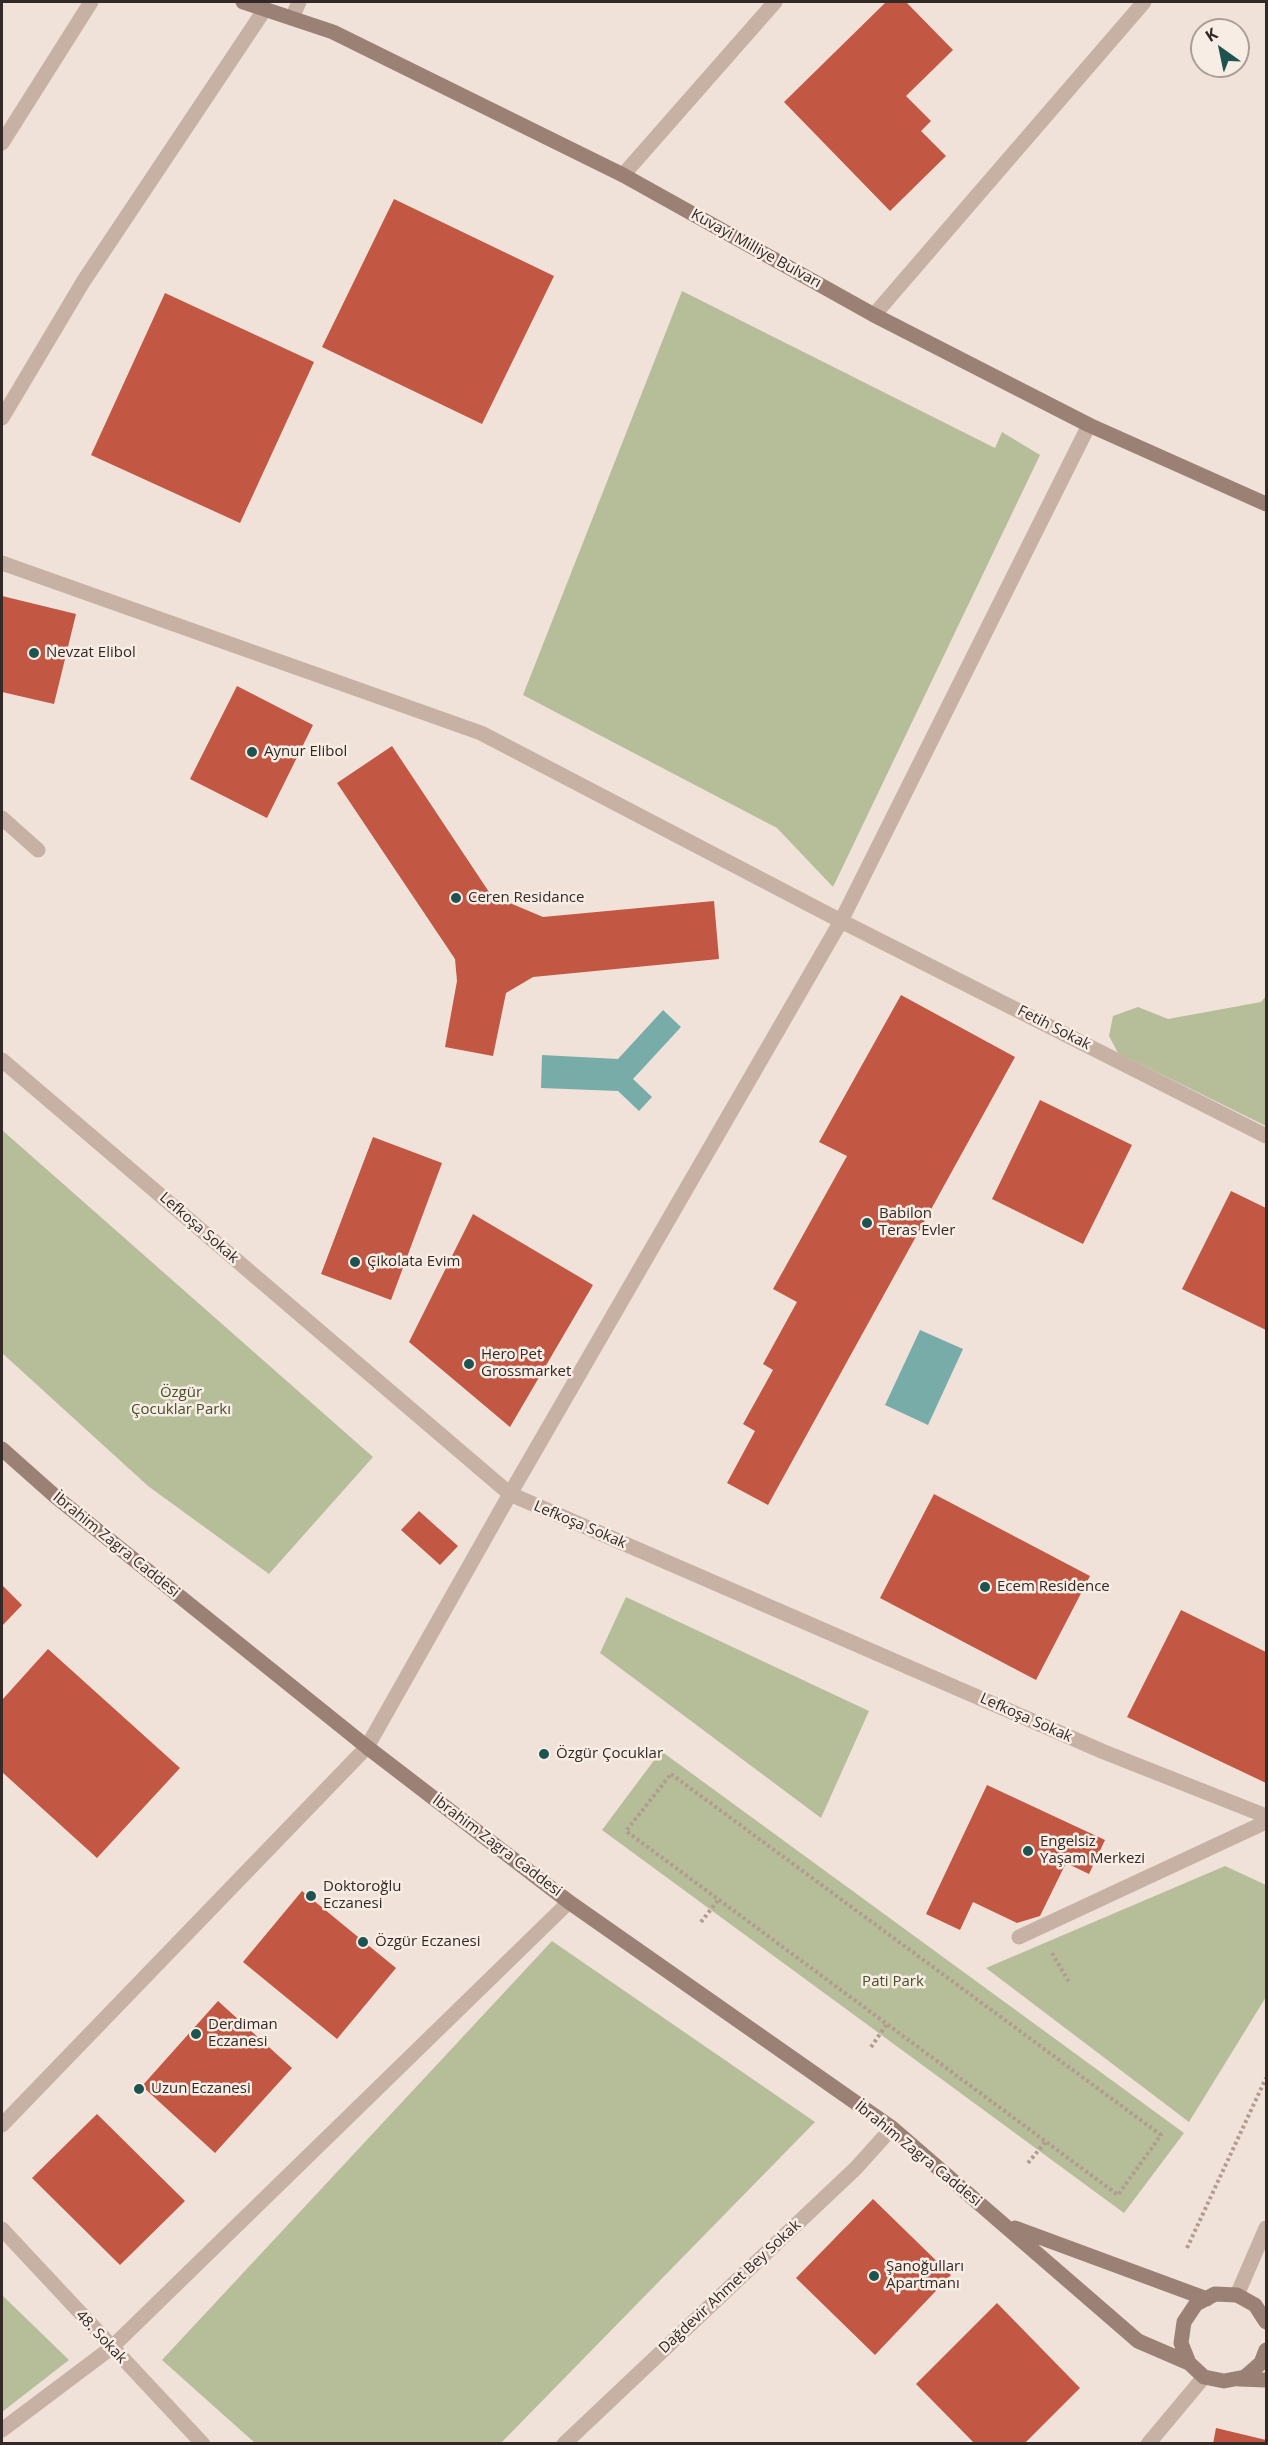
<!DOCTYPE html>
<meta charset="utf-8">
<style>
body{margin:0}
#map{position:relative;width:1268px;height:2445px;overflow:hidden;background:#f0e2d8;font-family:"Open Sans",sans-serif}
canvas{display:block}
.frame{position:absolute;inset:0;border:3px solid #332926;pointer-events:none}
.north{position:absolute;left:1190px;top:18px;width:60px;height:60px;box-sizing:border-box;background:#f8ede4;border:2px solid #a99f98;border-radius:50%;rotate:327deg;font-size:16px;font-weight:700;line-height:24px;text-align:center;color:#332926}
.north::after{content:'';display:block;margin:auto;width:21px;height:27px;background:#1d5351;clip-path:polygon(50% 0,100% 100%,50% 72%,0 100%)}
</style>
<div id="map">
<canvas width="1268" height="2445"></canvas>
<div class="frame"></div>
<div class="north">K</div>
</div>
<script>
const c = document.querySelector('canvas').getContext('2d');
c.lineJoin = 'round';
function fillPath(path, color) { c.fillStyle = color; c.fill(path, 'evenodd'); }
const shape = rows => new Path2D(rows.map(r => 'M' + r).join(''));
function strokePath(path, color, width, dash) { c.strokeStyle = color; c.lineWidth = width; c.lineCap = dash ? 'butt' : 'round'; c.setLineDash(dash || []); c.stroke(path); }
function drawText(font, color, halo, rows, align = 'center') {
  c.font = font + ' "Open Sans",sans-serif'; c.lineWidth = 5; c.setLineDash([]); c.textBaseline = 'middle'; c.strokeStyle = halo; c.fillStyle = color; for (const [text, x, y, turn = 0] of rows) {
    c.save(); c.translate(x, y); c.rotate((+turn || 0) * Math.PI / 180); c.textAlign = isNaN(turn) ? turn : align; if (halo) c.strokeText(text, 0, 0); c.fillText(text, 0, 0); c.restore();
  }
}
fillPath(shape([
 [682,291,995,448,1002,432,1040,455,833,887,777,828,523,695],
 [1266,996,1266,1126,1118,1053,1109,1036,1113,1016,1138,1007,1168,1019,1261,1002],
 [2,1130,373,1457,269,1574,148,1486,2,1353],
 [626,1597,869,1711,821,1818,600,1653],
 [661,1751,1184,2133,1124,2213,602,1830],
 [1225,1866,1266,1885,1266,1997,1189,2122,986,1968],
 [552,1941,815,2122,501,2443,255,2443,162,2360],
 [2,2295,69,2360,2,2412]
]), '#b5be99');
fillPath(shape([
 [663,1010,681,1027,633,1079,652,1097,639,1111,618,1091,541,1088,542,1055,618,1059],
 [920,1330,963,1349,928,1425,885,1405]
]), '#78aca9');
fillPath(shape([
 [886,2,906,2,953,50,906,96,931,121,921,131,946,156,890,211,784,102],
 [394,199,554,276,482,424,322,347],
 [165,293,314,362,240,523,91,455],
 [2,596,76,614,54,704,2,692],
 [237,686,313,725,267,818,190,779],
 [392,746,491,895,543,917,714,901,719,959,533,977,506,993,493,1056,445,1047,457,981,455,959,337,783],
 [901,995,1015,1057,768,1505,727,1483,755,1431,743,1424,773,1370,763,1364,797,1302,773,1289,847,1156,819,1142],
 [1040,1100,1132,1145,1083,1244,992,1199],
 [373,1137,442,1163,391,1300,321,1274],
 [1231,1191,1266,1208,1266,1330,1182,1289],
 [473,1214,593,1285,510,1427,409,1342],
 [934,1494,1090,1576,1036,1680,880,1598],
 [419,1511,458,1546,440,1565,401,1530],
 [2,1585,22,1605,2,1626],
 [1181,1610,1266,1652,1266,1783,1127,1717],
 [48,1649,180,1768,97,1858,2,1772,2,1700],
 [987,1785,1105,1840,1089,1874,1066,1863,1040,1916,1017,1923,973,1902,960,1930,926,1914],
 [302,1891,396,1968,337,2039,243,1962],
 [218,2001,292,2068,215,2153,142,2086],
 [97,2114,185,2201,120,2265,32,2178],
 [873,2199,951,2275,875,2355,796,2278],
 [997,2303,1080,2388,1024,2444,975,2444,916,2384],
 [1216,2428,1266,2440,1266,2444,1213,2444]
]), '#c25744');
strokePath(shape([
 [671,1774,1161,2135,1118,2195,626,1831,671,1774],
 [701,1922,719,1899],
 [1052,1953,1070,1984],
 [871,2047,887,2024],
 [1028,2163,1047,2140],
 [1187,2248,1266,2078]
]), '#b39b8f', 4, [3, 3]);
strokePath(shape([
 [2,818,38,850],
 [1019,1937,1266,1822]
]), '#c7b1a5', 15);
strokePath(shape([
 [292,18,299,2],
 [2,143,91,2],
 [623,175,775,2],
 [874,315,1144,2],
 [2,418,83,282,265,9],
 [2,563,481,733,841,921,1266,1136],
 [2,1060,510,1494,1104,1752,1266,1816],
 [2,2125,367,1747,510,1494,841,921,1089,425],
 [2,2229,203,2444],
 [1237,2295,1266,2228],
 [2,2430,111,2348,569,1902],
 [564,2444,856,2168,892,2128],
 [1148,2444,1204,2377]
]), '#c7b1a5', 15);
strokePath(shape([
 [243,2,333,32,623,175,874,315,1089,425,1266,504],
 [2,1449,56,1497,367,1747,569,1902,892,2128,1138,2341,1189,2363],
 [1015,2228,1207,2299],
 [1266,2322,1255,2305,1237,2295,1215,2294,1196,2304,1184,2322,1181,2343,1189,2363,1204,2377,1224,2381,1245,2377,1261,2363,1266,2350],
 [1239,2379,1266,2380]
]), '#9b8076', 15);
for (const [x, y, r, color] of [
 [34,653,6,"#1d5351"],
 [252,752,6,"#1d5351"],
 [456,898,6,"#1d5351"],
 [867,1223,6,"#1d5351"],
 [355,1262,6,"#1d5351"],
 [469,1364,6,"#1d5351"],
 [985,1587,6,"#1d5351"],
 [544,1754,6,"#1d5351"],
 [1028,1851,6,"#1d5351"],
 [311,1896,6,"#1d5351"],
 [363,1942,6,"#1d5351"],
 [196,2034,6,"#1d5351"],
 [139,2089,6,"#1d5351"],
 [874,2276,6,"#1d5351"]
]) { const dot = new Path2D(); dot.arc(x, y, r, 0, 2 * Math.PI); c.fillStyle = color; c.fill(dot); strokePath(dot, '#f8ede4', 2); }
drawText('15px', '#332926', '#f8ede4', [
 ["Kuvayi Milliye Bulvarı",756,249,29],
 ["Fetih Sokak",1054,1028,27],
 ["Lefkoşa Sokak",199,1228,41],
 ["Lefkoşa Sokak",580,1525,23],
 ["İbrahim Zagra Caddesi",116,1545,39],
 ["Lefkoşa Sokak",1026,1718,24],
 ["İbrahim Zagra Caddesi",497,1846,37],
 ["İbrahim Zagra Caddesi",918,2154,39],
 ["Dağdevir Ahmet Bey Sokak",730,2287,-43],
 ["48. Sokak",101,2337,47]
]);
drawText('15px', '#332926', '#f8ede4', [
 ["Nevzat Elibol",46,653],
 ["Aynur Elibol",264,752],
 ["Ceren Residance",468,898],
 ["Babilon",879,1214],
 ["Teras Evler",879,1231],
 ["Çikolata Evim",367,1262],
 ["Hero Pet",481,1355],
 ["Grossmarket",481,1372],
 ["Ecem Residence",997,1587],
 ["Özgür Çocuklar",556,1754],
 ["Engelsiz",1040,1842],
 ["Yaşam Merkezi",1040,1859],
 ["Doktoroğlu",323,1887],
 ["Eczanesi",323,1904],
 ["Özgür Eczanesi",375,1942],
 ["Derdiman",208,2025],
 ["Eczanesi",208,2042],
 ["Uzun Eczanesi",151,2089],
 ["Şanoğulları",886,2267],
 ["Apartmanı",886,2284]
], 'left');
drawText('15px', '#46502b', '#f8ede4', [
 ["Özgür",181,1393],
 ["Çocuklar Parkı",181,1410],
 ["Pati Park",893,1982]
]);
</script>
